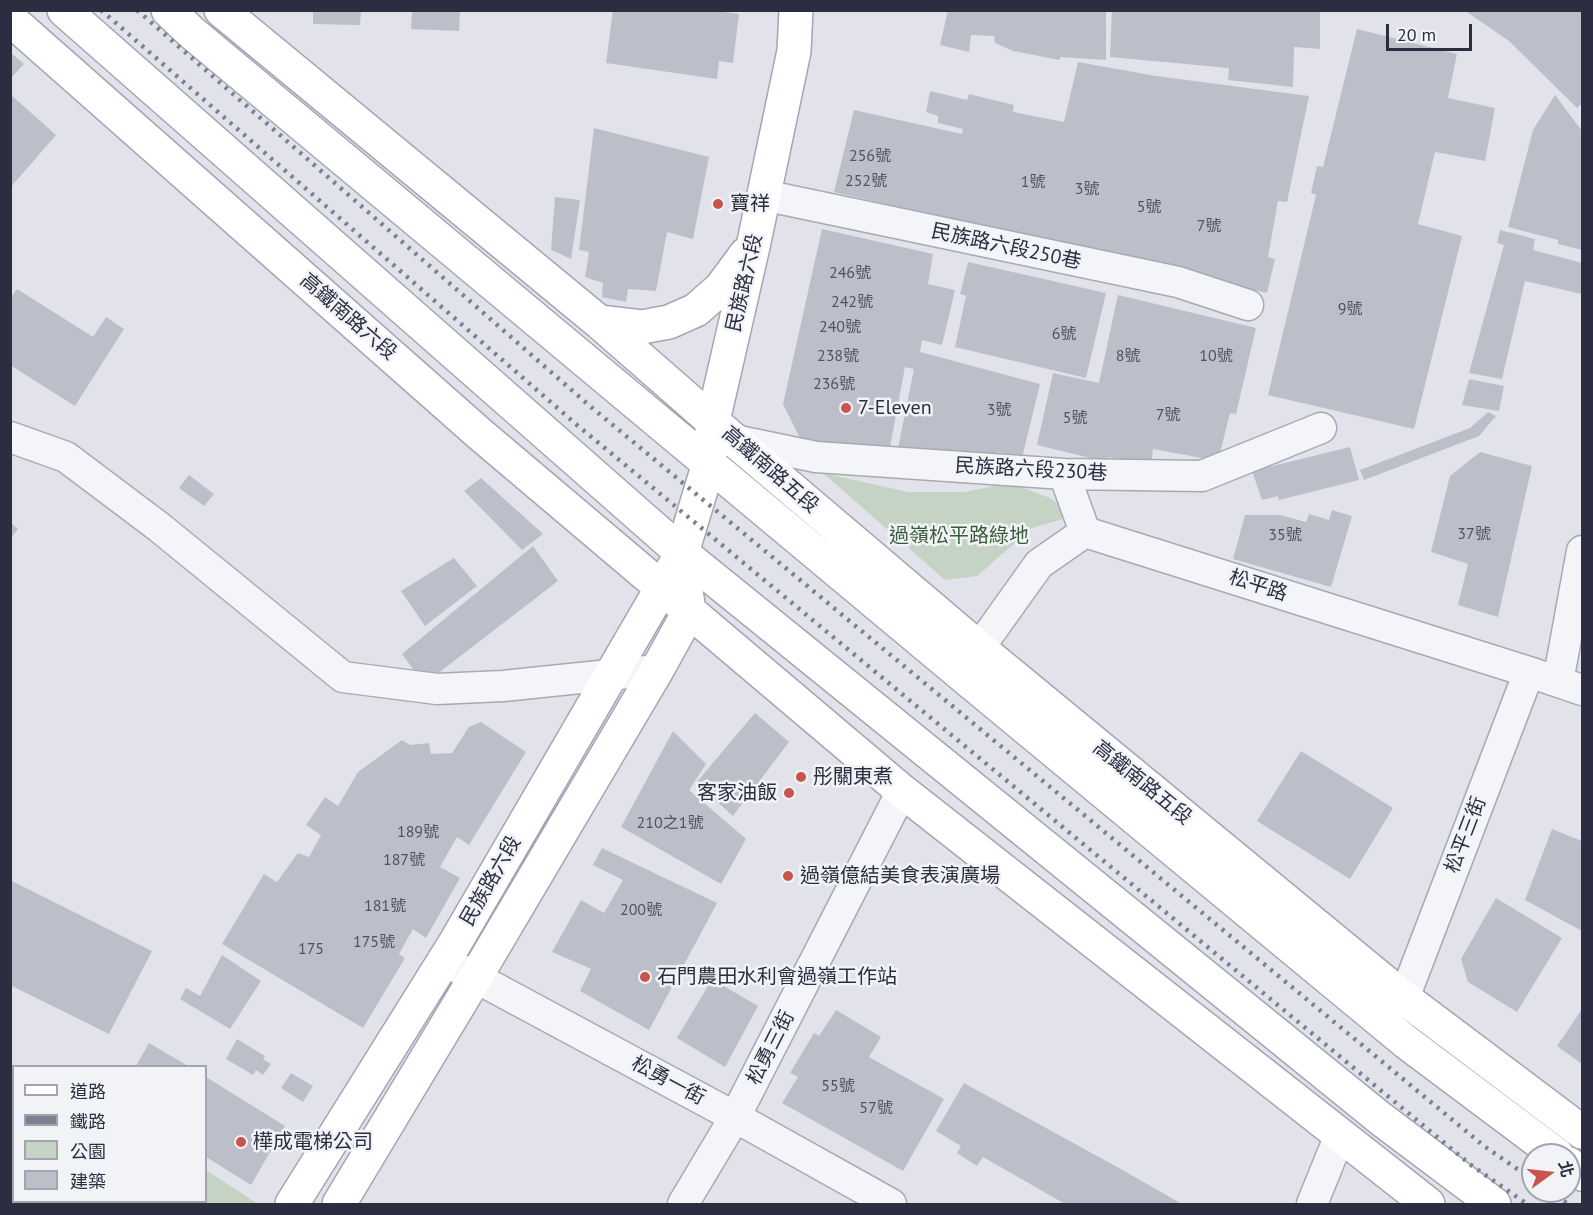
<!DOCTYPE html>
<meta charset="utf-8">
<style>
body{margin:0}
#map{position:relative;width:1593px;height:1215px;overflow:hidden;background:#e2e3ea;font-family:"PT Sans","Noto Sans TC",sans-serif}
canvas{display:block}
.frame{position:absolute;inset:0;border:12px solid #2b2e41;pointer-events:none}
.legend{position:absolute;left:12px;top:1065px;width:195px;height:138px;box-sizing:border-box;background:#f1f3f7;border:2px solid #a2a4ae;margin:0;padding:8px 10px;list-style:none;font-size:18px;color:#2b2e41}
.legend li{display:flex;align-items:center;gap:12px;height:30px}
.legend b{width:30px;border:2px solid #a2a4ae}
.north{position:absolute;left:1521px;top:1143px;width:60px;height:60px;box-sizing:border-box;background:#f1f3f7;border:2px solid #a2a4ae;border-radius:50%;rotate:75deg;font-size:16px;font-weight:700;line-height:24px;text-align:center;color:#2b2e41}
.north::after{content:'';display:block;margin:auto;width:21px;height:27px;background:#c9534d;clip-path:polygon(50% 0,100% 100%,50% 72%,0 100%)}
.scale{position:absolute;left:1386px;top:24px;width:86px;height:27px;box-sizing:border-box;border:3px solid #2b2e41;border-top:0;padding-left:8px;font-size:18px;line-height:21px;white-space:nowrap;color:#2b2e41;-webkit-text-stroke:4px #f1f3f7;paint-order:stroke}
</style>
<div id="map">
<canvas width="1593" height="1215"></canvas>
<div class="frame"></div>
<ul class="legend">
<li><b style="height:8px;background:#fff"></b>道路</li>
<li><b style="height:8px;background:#7c8093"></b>鐵路</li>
<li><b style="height:16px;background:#c4d3c3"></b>公園</li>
<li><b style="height:16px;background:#bcbec9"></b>建築</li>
</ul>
<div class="north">北</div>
<div class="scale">20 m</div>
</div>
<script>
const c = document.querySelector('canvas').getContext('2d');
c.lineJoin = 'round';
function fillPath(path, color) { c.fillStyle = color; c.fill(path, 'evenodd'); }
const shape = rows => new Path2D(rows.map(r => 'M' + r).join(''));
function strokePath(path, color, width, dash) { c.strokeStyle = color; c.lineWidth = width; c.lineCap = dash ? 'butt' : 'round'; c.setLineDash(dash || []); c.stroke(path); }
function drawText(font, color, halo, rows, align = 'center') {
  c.font = font + ' "PT Sans","Noto Sans TC",sans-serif'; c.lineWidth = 5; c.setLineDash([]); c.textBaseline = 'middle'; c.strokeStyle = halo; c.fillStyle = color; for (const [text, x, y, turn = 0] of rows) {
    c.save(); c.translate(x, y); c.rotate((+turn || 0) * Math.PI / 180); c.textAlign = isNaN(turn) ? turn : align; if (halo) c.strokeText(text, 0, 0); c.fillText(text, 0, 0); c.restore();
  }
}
fillPath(shape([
 [823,473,908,492,964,492,1010,483,1050,498,1073,516,1032,528,977,576,945,580],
 [206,1170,258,1204,198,1204,192,1202,206,1202]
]), '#c4d3c3');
fillPath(shape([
 [313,10,361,10,360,25,313,24],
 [412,10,460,10,459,31,411,29],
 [613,10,708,10,739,14,733,63,719,61,717,79,606,63],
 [948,10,1106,10,1106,60,1060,57,1060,60,1013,51,995,43,994,36,971,35,969,52,940,45],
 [1112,10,1320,10,1320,49,1294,47,1293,87,1228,80,1229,68,1110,57],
 [1464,10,1582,10,1582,103,1577,108,1509,41],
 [1357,29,1457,54,1448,98,1495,108,1485,161,1435,152,1418,224,1462,236,1414,429,1268,395,1316,195,1311,193,1317,166,1323,167],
 [10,52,24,64,10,79],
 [1078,62,1156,76,1309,96,1287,202,1278,201,1268,257,1275,259,1267,293,1012,237,1013,233,834,192,854,110,962,134,963,129,938,123,938,116,926,112,930,91,967,100,969,94,1014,105,1013,112,1064,122],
 [10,94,56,135,10,188],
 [1555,95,1582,131,1582,250,1558,244,1558,240,1508,227,1533,130],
 [594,128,709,157,693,239,667,232,656,291,628,289,626,302,602,297,603,283,585,277,589,252,579,250],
 [555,197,580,200,571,259,551,250],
 [822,229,933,254,928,284,955,290,942,345,922,340,920,352,1040,384,1022,458,999,452,998,459,961,451,959,459,898,448,914,369,905,367,888,458,800,438,783,404],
 [1500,230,1535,239,1533,250,1582,263,1582,294,1525,281,1502,379,1469,373,1504,245,1497,243],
 [968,262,1106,293,1086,378,955,347,966,296,960,294],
 [17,289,93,337,106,317,124,329,75,406,10,365,10,299],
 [1118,295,1256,328,1236,414,1230,413,1218,461,1153,449,1151,466,1108,457,1107,462,1037,445,1053,373,1099,383],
 [1469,379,1504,386,1499,411,1462,405],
 [1488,412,1496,416,1479,436,1364,480,1360,470,1470,428],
 [1350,447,1359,480,1279,500,1278,496,1262,500,1252,471],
 [1480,452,1532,466,1498,617,1458,605,1468,564,1431,552,1450,476],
 [189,475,214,494,204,506,179,488],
 [481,478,543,534,522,550,464,491],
 [1332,510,1352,516,1331,587,1233,559,1245,515,1280,515,1306,522,1309,514,1329,520],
 [10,522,18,529,10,539],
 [533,546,558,581,424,684,402,654],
 [454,558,477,586,425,626,401,591],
 [755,713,789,742,733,816,696,783],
 [481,722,526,752,469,845,457,837,440,867,460,878,426,938,413,929,399,954,405,958,363,1028,222,944,264,874,277,882,298,853,309,857,321,835,306,825,325,797,338,806,358,772,402,740,410,745,429,743,431,754,452,753,469,727],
 [673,731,706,764,689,790,746,839,721,884,621,827],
 [1301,751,1393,808,1350,879,1257,821],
 [1552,829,1582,841,1582,931,1525,900],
 [602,848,717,903,649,1030,580,991,591,969,552,952,581,900,604,913,623,880,593,865],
 [10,880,152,951,109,1034,10,985],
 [1496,898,1562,938,1517,1012,1468,982,1461,959],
 [222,955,261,981,230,1029,180,999,186,988,200,996],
 [712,979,758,1006,725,1067,677,1038],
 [1582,1009,1582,1064,1557,1046],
 [836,1010,881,1037,869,1057,944,1099,903,1171,782,1103,798,1077,790,1073,814,1033,819,1036],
 [237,1039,265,1056,263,1059,271,1064,263,1075,256,1070,253,1075,226,1059],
 [149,1043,188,1066,136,1066],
 [291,1073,313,1086,303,1102,281,1088],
 [206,1077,285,1126,251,1185,206,1157],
 [964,1083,1119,1168,1182,1204,1065,1204,983,1157,977,1166,957,1153,961,1146,936,1131]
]), '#bcbec9');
const minor = shape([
 [763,195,1178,282,1248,305],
 [10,437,66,457,159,527,343,677,437,689,503,686,657,670],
 [734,440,816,457,1064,474,1202,476,1321,428],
 [1064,474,1085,532],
 [979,648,1039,564,1085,532,1529,672,1582,690],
 [1558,682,1582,551],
 [443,960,735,1117,891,1204],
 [1404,998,1529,672],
 [683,1204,735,1117,902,791],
 [1312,1204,1340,1135]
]);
const major = shape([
 [64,10,682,553,1381,1119,1494,1204],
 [168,10,191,32,967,679,1406,1042,1557,1155],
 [221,10,599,322,734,440,979,648,1404,998,1582,1132],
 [10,19,481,435,902,791,1428,1204],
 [599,322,642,327,669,322,696,310,721,288,746,254],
 [1569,1164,1582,1174],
 [292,1204,455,943,682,553,709,463,713,421,754,242,794,51,796,10],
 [339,1204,475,978,657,670,689,612,686,590]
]);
strokePath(minor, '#a7a9b4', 33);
strokePath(major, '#a2a5b5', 36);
strokePath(minor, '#f4f5f8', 30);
strokePath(major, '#fff', 33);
strokePath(shape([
 [101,10,577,425,1471,1165,1527,1204],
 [137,10,591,407,1484,1146,1533,1180],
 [1549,1191,1568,1204]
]), '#7c8093', 4.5, [3, 6]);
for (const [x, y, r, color] of [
 [718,204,6,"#c9534d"],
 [846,408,6,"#c9534d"],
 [801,777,6,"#c9534d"],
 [789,793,6,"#c9534d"],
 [788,876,6,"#c9534d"],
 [645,977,6,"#c9534d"],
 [241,1142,6,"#c9534d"]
]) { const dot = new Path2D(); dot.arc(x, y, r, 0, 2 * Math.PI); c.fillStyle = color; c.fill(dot); strokePath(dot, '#f1f3f7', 2); }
drawText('16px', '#4f5263', null, [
 ["256號",870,156],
 ["252號",866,181],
 ["1號",1033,182],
 ["3號",1087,189],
 ["5號",1149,207],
 ["7號",1209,226],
 ["246號",850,273],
 ["242號",852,302],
 ["9號",1350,309],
 ["240號",840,327],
 ["6號",1064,334],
 ["238號",838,356],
 ["8號",1128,356],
 ["10號",1216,356],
 ["236號",834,384],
 ["3號",999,410],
 ["7號",1168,415],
 ["5號",1075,418],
 ["37號",1474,534],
 ["35號",1285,535],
 ["210之1號",670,823],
 ["189號",418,832],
 ["187號",404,860],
 ["181號",385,906],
 ["200號",641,910],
 ["175號",374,942],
 ["175",311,949],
 ["55號",838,1086],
 ["57號",876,1108]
]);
drawText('20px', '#2b2e41', '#f1f3f7', [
 ["寶祥",730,204],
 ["7-Eleven",858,408],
 ["彤關東煮",813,777],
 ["客家油飯",777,793,"right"],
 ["過嶺億結美食表演廣場",800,876],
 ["石門農田水利會過嶺工作站",657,977],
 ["樺成電梯公司",253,1142]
], 'left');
drawText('20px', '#2b2e41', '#f1f3f7', [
 ["民族路六段250巷",1006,247,12],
 ["民族路六段",745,283,-77],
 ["高鐵南路六段",348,317,41],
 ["高鐵南路五段",770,470,41],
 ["民族路六段230巷",1031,470,3],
 ["松平路",1258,586,18],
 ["高鐵南路五段",1142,783,39],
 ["松平三街",1466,835,-69],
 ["民族路六段",491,881,-60],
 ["松勇三街",771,1048,-63],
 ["松勇一街",668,1081,28]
]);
drawText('20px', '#385c39', '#f1f3f7', [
 ["過嶺松平路綠地",959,536]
]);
</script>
